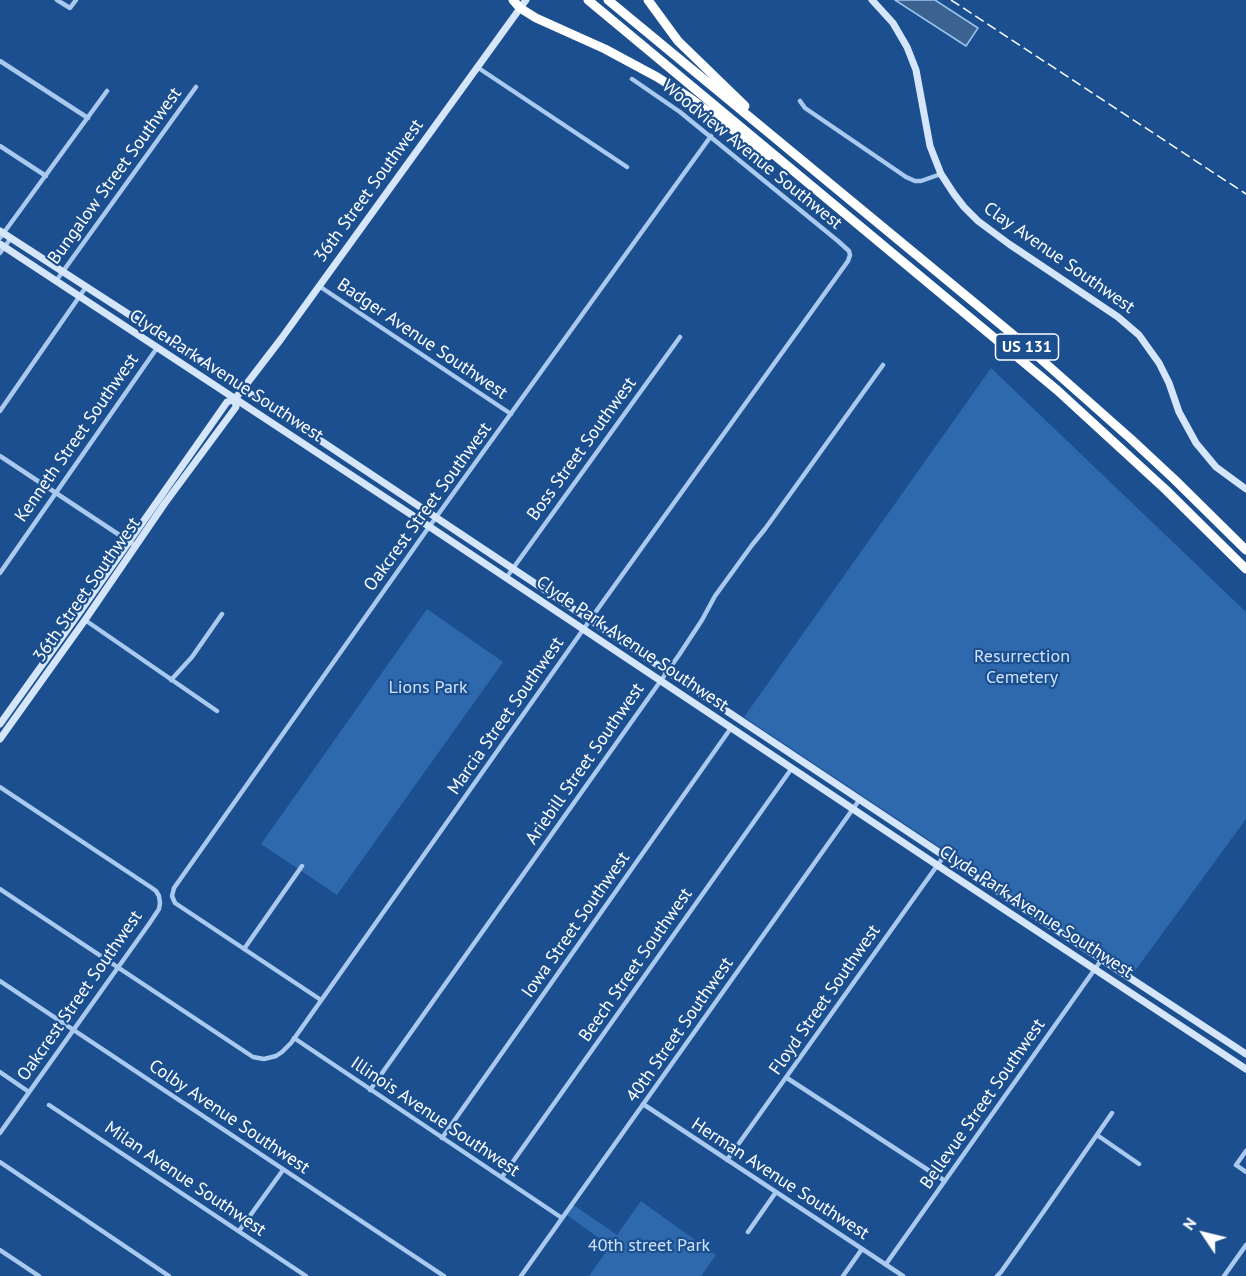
<!DOCTYPE html>
<style>
body{margin:0}
#map{position:relative;width:1246px;height:1276px;overflow:hidden;background:#1b4f8f;font-family:"PT Sans",sans-serif}
canvas{display:block}
.north{position:absolute;left:1174px;top:1204px;width:60px;height:60px;-webkit-text-stroke:4px #1b4f8f;paint-order:stroke;rotate:305deg;font-size:16px;font-weight:700;line-height:24px;text-align:center;color:#fff}
.north::after{content:'';display:block;margin:auto;width:21px;height:27px;background:#fff;clip-path:polygon(50% 0,100% 100%,50% 72%,0 100%)}
</style>
<div id="map">
<canvas width="1246" height="1276"></canvas>
<div class="north">N</div>
</div>
<script>
const c = document.querySelector('canvas').getContext('2d');
c.lineJoin = 'round';
function fillPath(path, color) { c.fillStyle = color; c.fill(path, 'evenodd'); }
const shape = rows => new Path2D(rows.map(r => 'M' + r).join(''));
function strokePath(path, color, width, dash) { c.strokeStyle = color; c.lineWidth = width; c.lineCap = dash ? 'butt' : 'round'; c.setLineDash(dash || []); c.stroke(path); }
function drawText(font, color, halo, rows, align = 'center') {
  c.font = font + ' "PT Sans",sans-serif'; c.lineWidth = 4.5; c.setLineDash([]); c.textBaseline = 'middle'; c.strokeStyle = halo; c.fillStyle = color; for (const [text, x, y, turn = 0] of rows) {
    c.save(); c.translate(x, y); c.rotate((+turn || 0) * Math.PI / 180); c.textAlign = isNaN(turn) ? turn : align; if (halo) c.strokeText(text, 0, 0); c.fillText(text, 0, 0); c.restore();
  }
}
fillPath(shape([
 [991,368,1246,612,1246,819,1132,975,744,717],
 [427,609,503,662,337,895,261,844],
 [641,1201,716,1255,701,1276,589,1276,610,1246,567,1215,572,1204,617,1235]
]), '#2e69ad');
const water = shape([
 [895,0,935,0,978,28,966,46,895,0]
]);
fillPath(water, '#3c6290');
strokePath(water, '#9cc4f0', 1.5);
strokePath(shape([
 [57,0,70,8,76,0],
 [0,61,88,118],
 [477,67,627,167],
 [800,101,805,108,906,177,915,181,921,181,941,174],
 [0,146,46,176],
 [0,238,107,91],
 [0,253,11,238],
 [56,281,196,87],
 [319,286,511,414],
 [0,411,86,287],
 [0,456,136,546],
 [0,573,157,348],
 [506,578,680,337],
 [85,620,217,711],
 [171,680,192,657,222,614],
 [0,787,152,888,156,891,159,896,160,903,159,909,149,924,0,1133],
 [0,889,253,1057,264,1059,276,1056,282,1052,291,1043,597,610,848,261,850,255,849,251,838,241,680,112,632,79],
 [244,949,302,866],
 [0,981,444,1276],
 [321,1000,175,903,172,896,174,888,424,534,711,136],
 [294,1038,562,1218],
 [0,1072,29,1092],
 [787,1078,945,1181],
 [370,1090,679,655,702,620,715,596,752,545,765,529,883,365],
 [643,1104,903,1276],
 [49,1105,306,1276],
 [1097,1135,1139,1164],
 [442,1138,731,728],
 [1246,1151,1236,1165,1246,1172],
 [727,1160,944,856],
 [0,1162,169,1276],
 [502,1177,792,768],
 [239,1231,283,1170],
 [748,1232,776,1192],
 [0,1250,39,1276],
 [886,1264,1102,959],
 [521,1276,860,799],
 [843,1276,862,1249],
 [997,1276,1001,1272,1044,1211,1112,1113],
 [1224,1276,1246,1245]
]), '#a9c9ee', 4.5);
strokePath(shape([
 [872,0,893,23,907,47,916,70,930,146,941,174,954,194,964,207,978,221,1009,244,1118,317,1139,335,1159,363,1169,383,1179,412,1196,443,1216,467,1246,489],
 [0,231,201,361,976,877,1246,1054],
 [0,244,430,527,937,865,1246,1069],
 [0,724,77,616,227,402,235,399,281,339,526,0],
 [0,739,85,620,165,503,236,407,235,399]
]), '#d6e6fa', 7);
strokePath(shape([
 [513,0,520,8,536,18,605,49,657,77,690,98,768,156],
 [588,0,1057,390,1166,490,1246,569],
 [608,0,1017,338,1131,439,1175,480,1246,550],
 [648,0,678,41,745,106]
]), '#fff', 9);
strokePath(shape([
 [951,0,1246,194]
]), '#fff', 1.5, [10, 4.5]);
for (const [x, y, w] of [
 [1027,347,63]
]) { const box = new Path2D(); box.roundRect(x - w / 2, y - 13, w, 26, 4.5); c.fillStyle = '#1b4f8f'; c.fill(box); strokePath(box, '#fff', 1.5); }
drawText('bold 16px', '#fff', null, [
 ["US 131",1027,347]
]);
drawText('18px', '#fff', '#1b4f8f', [
 ["Woodview Avenue Southwest",752,155,39],
 ["Bungalow Street Southwest",115,176,-54],
 ["36th Street Southwest",369,191,-54],
 ["Clay Avenue Southwest",1059,258,35],
 ["Badger Avenue Southwest",422,339,34],
 ["Clyde Park Avenue Southwest",226,376,33],
 ["Kenneth Street Southwest",77,438,-55],
 ["Boss Street Southwest",582,449,-54],
 ["Oakcrest Street Southwest",428,507,-54],
 ["36th Street Southwest",87,590,-55],
 ["Clyde Park Avenue Southwest",632,644,34],
 ["Marcia Street Southwest",506,716,-55],
 ["Ariebill Street Southwest",585,764,-55],
 ["Clyde Park Avenue Southwest",1036,912,33],
 ["Iowa Street Southwest",576,925,-55],
 ["Beech Street Southwest",636,965,-55],
 ["Oakcrest Street Southwest",80,996,-55],
 ["Floyd Street Southwest",825,1000,-55],
 ["40th Street Southwest",680,1030,-55],
 ["Bellevue Street Southwest",983,1104,-55],
 ["Colby Avenue Southwest",229,1117,34],
 ["Illinois Avenue Southwest",435,1117,34],
 ["Milan Avenue Southwest",185,1179,34],
 ["Herman Avenue Southwest",780,1179,33]
]);
drawText('18px', '#cfe3fa', '#1b4f8f', [
 ["Resurrection",1022,657],
 ["Cemetery",1022,678],
 ["Lions Park",428,688],
 ["40th street Park",649,1246]
]);
</script>
